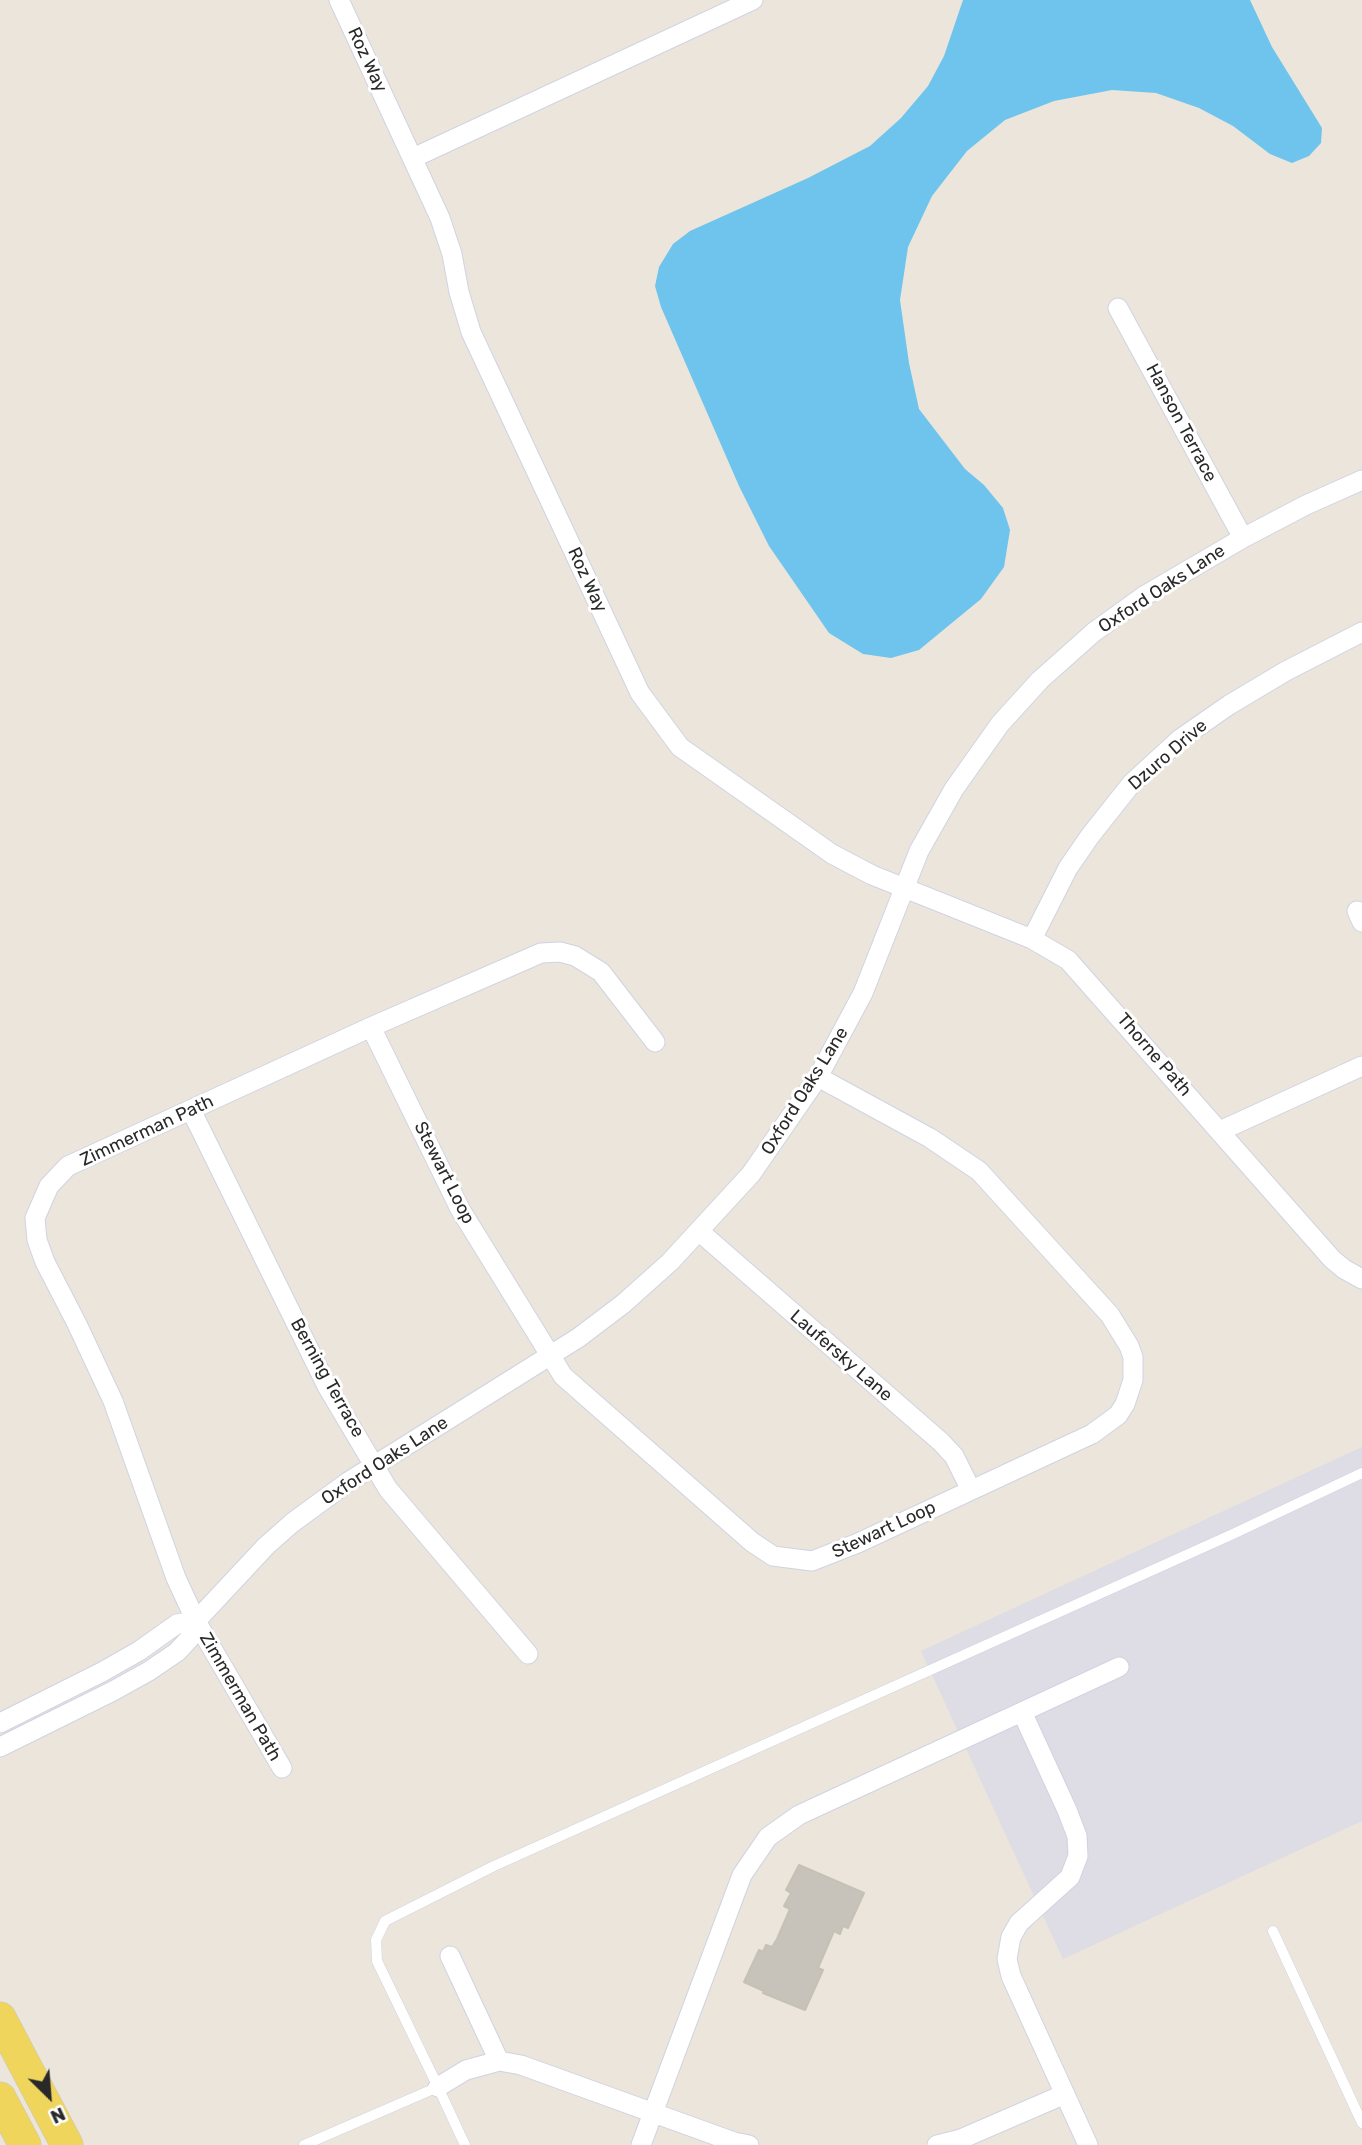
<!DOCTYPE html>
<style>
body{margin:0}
#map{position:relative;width:1362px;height:2145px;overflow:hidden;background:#ebe5db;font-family:Rubik,sans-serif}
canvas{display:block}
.north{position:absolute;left:14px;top:2061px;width:70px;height:70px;-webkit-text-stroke:5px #fff;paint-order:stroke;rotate:155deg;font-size:19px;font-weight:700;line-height:28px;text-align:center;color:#292929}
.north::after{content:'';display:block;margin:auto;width:24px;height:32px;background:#292929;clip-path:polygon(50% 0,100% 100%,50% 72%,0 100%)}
</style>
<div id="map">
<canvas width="1362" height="2145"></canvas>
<div class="north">N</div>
</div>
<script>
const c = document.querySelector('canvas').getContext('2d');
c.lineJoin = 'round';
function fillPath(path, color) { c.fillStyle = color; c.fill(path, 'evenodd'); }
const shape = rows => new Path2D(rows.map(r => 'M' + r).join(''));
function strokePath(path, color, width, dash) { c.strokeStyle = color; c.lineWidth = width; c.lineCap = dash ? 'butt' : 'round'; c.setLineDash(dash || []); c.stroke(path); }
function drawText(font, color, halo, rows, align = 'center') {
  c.font = font + ' Rubik,sans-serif'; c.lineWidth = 6; c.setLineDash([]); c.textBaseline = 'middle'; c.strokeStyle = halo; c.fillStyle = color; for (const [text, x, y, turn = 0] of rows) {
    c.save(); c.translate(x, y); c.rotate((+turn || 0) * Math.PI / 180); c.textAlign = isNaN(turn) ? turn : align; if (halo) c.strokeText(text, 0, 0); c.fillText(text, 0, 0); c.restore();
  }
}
fillPath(shape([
 [1362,1447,1362,1821,1063,1959,921,1651]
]), '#dedce4');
fillPath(shape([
 [963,0,1250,0,1272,47,1322,128,1321,143,1309,156,1292,163,1270,154,1233,126,1199,108,1156,93,1112,90,1054,101,1005,120,967,151,932,196,908,247,900,300,909,363,919,409,965,469,984,485,1003,508,1010,530,1004,567,981,599,919,650,891,658,863,654,829,633,769,546,739,486,661,307,655,286,659,267,673,244,690,231,808,178,870,146,901,118,928,86,944,56]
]), '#6ec4ed');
const building = shape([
 [799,1865,864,1893,848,1928,843,1926,840,1934,834,1931,818,1968,823,1970,805,2010,763,1993,764,1991,744,1982,759,1950,763,1952,766,1945,772,1947,777,1939,790,1909,784,1906,791,1893,786,1890,799,1865]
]);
fillPath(building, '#c7c3ba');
strokePath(building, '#c6c1b5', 2);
const service = shape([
 [1273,1931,1362,2123],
 [438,2087,465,2145],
 [304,2145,438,2087,377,1961,376,1940,385,1921,494,1866,1233,1534,1362,1473]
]);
const minor = shape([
 [339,0,440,218,452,254,459,292,471,332,640,693,680,747,832,854,872,875,1032,939,1068,960,1332,1259,1344,1269,1362,1279],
 [413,158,753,0],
 [1118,308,1243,538],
 [1357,911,1362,922],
 [1032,939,1068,868,1090,836,1132,783,1180,739,1229,705,1286,671,1362,632],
 [371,1027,460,1209,563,1376,752,1542,773,1556,812,1561,858,1543,1092,1434,1118,1415,1125,1404,1133,1380,1133,1357,1129,1346,1110,1315,979,1171,930,1138,818,1077],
 [191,1110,328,1388,388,1489,528,1654],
 [1220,1131,1362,1066],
 [700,1232,941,1442,954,1456,971,1490],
 [1022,1712,1067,1810,1077,1836,1078,1856,1070,1877,1019,1923,1011,1937,1007,1959,1011,1976,1088,2145],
 [0,1723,102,1672,139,1651,177,1624,196,1621],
 [0,1747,113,1691,149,1671,177,1652,190,1638,196,1621,266,1546,292,1523,348,1482,578,1338,623,1304,670,1262,751,1174,818,1077,863,993,919,851,954,789,1000,724,1040,680,1094,632,1144,596,1243,538,1306,505,1362,480],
 [282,1768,196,1621,176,1578,113,1401,77,1324,45,1262,37,1240,35,1218,49,1186,68,1166,371,1027,541,953,560,952,575,956,601,972,655,1042],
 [450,1956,499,2061],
 [438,2087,466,2070,499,2061,521,2065,734,2142,749,2145],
 [641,2145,742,1875,768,1837,799,1815,1119,1667],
 [937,2145,961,2139,1065,2094]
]);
const primary = shape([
 [0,2018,67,2145],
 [0,2098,25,2145]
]);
strokePath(service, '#d0d3e2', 11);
strokePath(minor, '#d0d3e2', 21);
strokePath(primary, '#c7c7c7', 33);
strokePath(service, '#fff', 10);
strokePath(minor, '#fff', 19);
strokePath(primary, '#efd55c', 32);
drawText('18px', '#292929', '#fff', [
 ["Roz Way",367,60,65],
 ["Hanson Terrace",1181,423,62],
 ["Roz Way",587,580,65],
 ["Oxford Oaks Lane",1162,589,-33],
 ["Dzuro Drive",1168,755,-41],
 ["Thorne Path",1154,1055,49],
 ["Oxford Oaks Lane",805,1091,-58],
 ["Zimmerman Path",147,1131,-25],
 ["Stewart Loop",444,1173,63],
 ["Laufersky Lane",841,1356,41],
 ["Berning Terrace",327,1378,61],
 ["Oxford Oaks Lane",385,1461,-33],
 ["Stewart Loop",884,1530,-25],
 ["Zimmerman Path",240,1697,60]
]);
</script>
